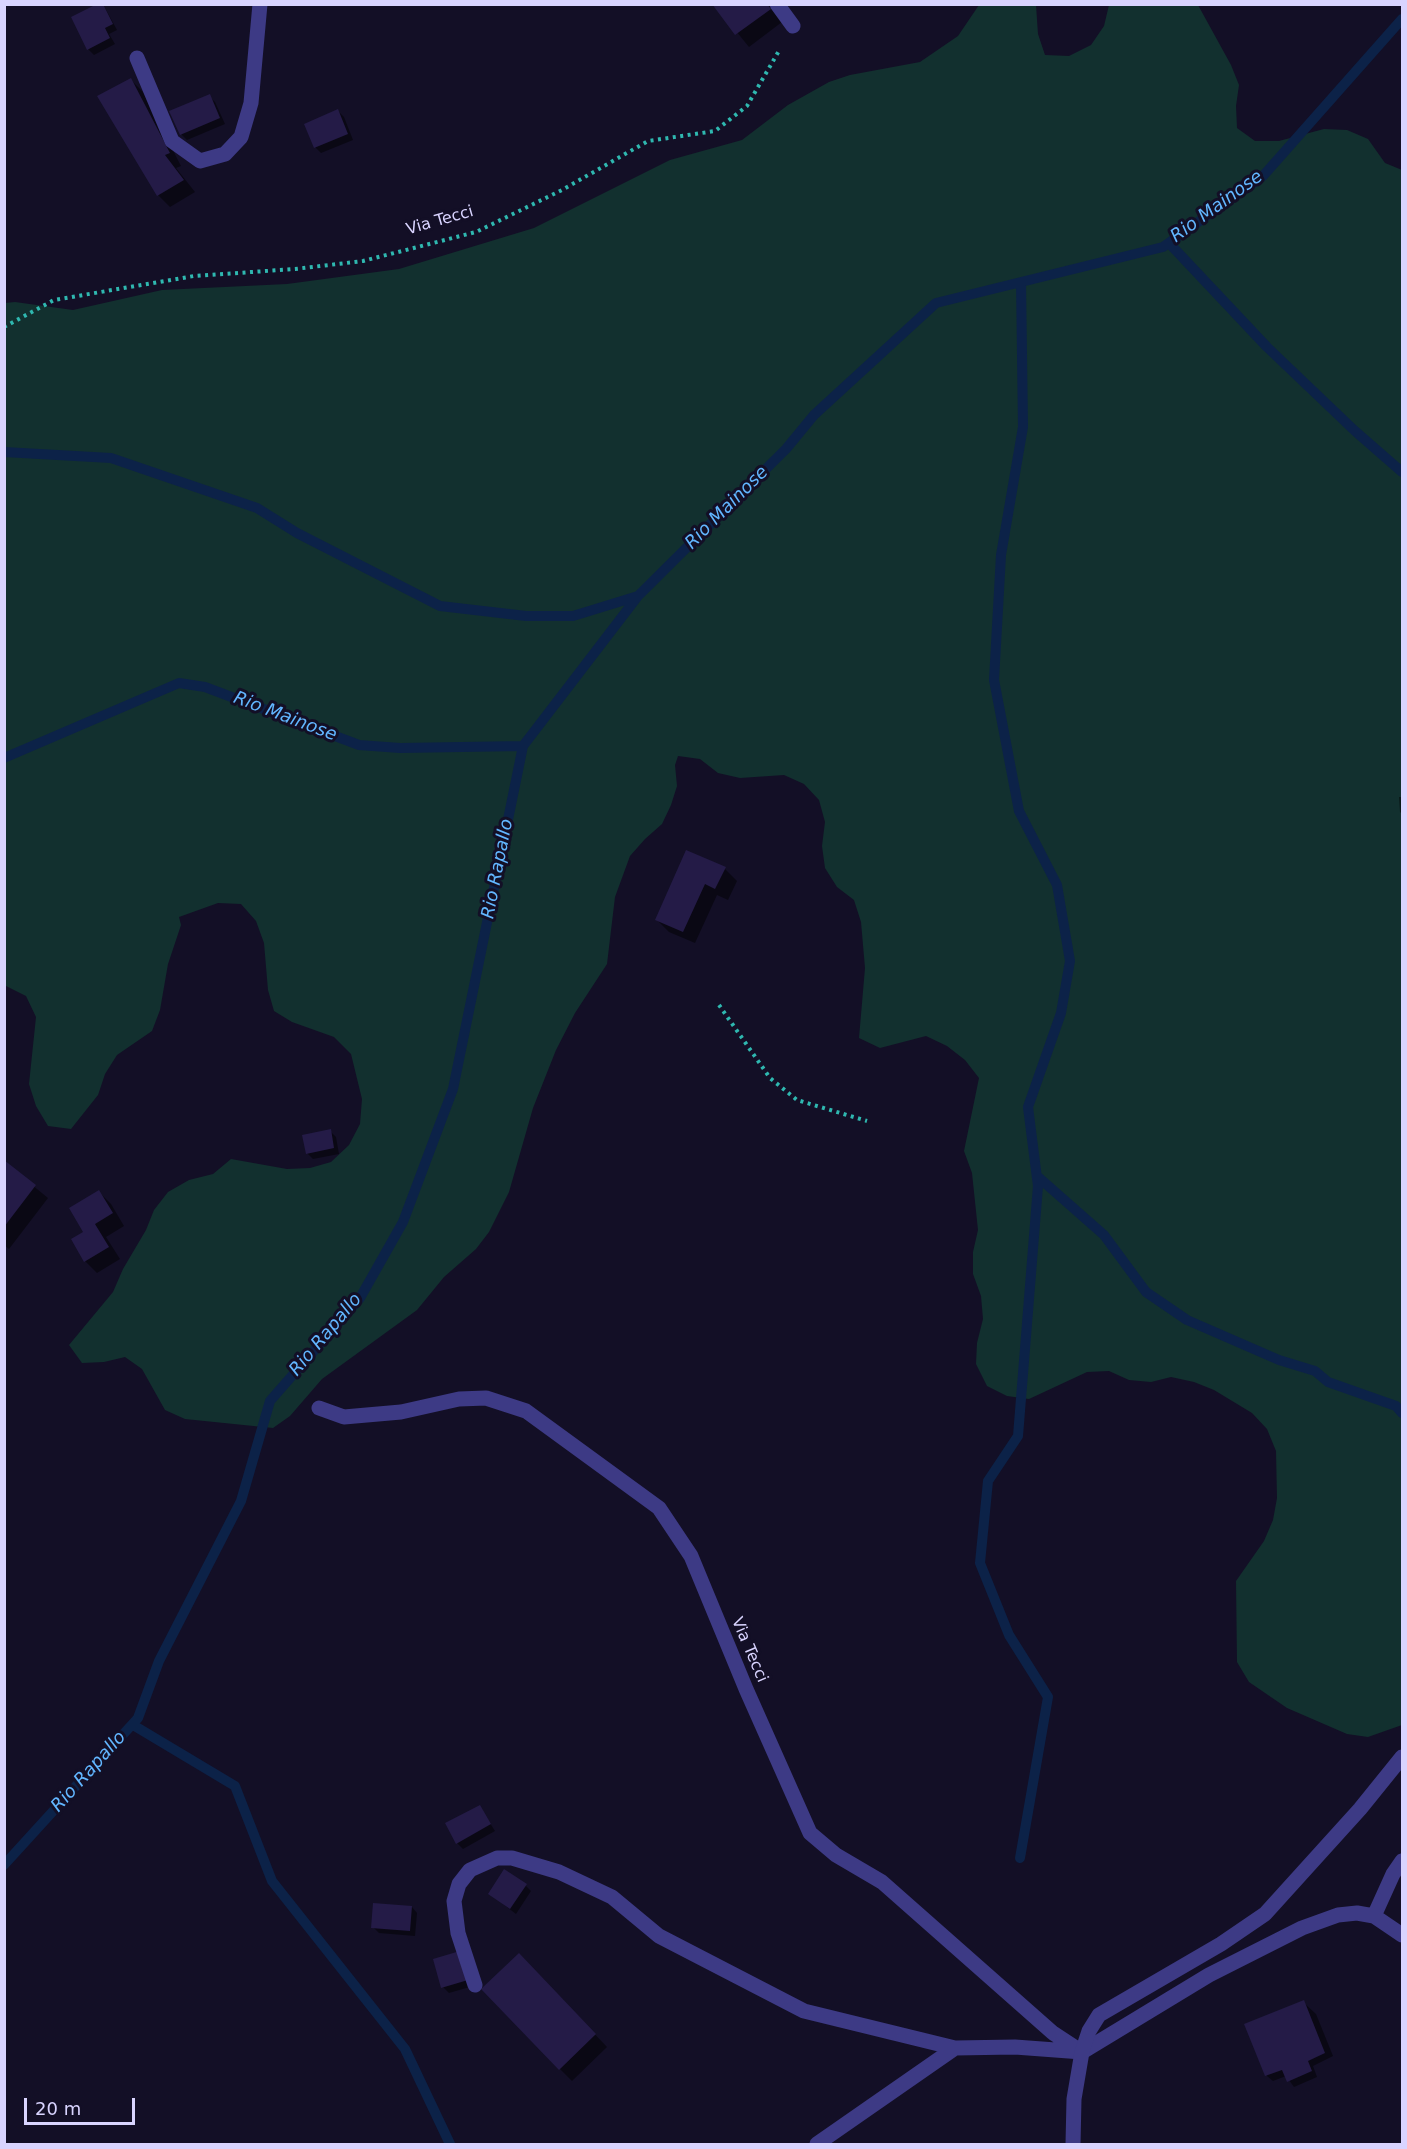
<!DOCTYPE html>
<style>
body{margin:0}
#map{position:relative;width:1407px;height:2149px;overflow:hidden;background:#130f26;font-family:"DejaVu Sans",sans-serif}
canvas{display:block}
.frame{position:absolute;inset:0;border:6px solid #d9d4ff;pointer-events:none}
.scale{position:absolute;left:24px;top:2098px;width:111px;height:27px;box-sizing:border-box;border:3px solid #d9d4ff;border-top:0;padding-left:8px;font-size:18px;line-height:21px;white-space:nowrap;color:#d9d4ff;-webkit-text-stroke:4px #130f26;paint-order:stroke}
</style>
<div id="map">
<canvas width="1407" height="2149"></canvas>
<div class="frame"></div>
<div class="scale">20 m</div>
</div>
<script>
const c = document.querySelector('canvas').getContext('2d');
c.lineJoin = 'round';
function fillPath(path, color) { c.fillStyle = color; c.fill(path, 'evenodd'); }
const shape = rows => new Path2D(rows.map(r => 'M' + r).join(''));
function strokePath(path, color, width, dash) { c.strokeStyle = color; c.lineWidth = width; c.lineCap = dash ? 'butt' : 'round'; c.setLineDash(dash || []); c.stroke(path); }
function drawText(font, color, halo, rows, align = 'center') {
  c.font = font + ' "DejaVu Sans",sans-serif'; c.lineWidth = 6; c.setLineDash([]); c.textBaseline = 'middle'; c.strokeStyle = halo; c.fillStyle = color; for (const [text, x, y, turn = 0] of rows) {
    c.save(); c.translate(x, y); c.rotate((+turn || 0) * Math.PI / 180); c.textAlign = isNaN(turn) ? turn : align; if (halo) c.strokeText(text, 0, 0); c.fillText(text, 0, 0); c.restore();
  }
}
fillPath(shape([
 [979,5,1036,5,1038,34,1045,55,1069,56,1091,45,1104,26,1109,5,1198,5,1231,65,1239,85,1236,106,1237,128,1255,141,1279,141,1324,129,1347,130,1368,139,1385,163,1402,170,1402,1725,1368,1737,1347,1734,1287,1708,1249,1682,1237,1662,1236,1581,1264,1541,1273,1520,1277,1498,1276,1451,1267,1429,1252,1413,1214,1390,1194,1382,1171,1377,1151,1382,1129,1380,1109,1371,1087,1372,1029,1399,1007,1396,987,1386,976,1364,977,1343,983,1319,981,1296,973,1274,973,1252,978,1230,972,1173,964,1151,979,1078,965,1060,947,1046,926,1036,880,1048,859,1038,865,968,861,922,854,900,837,887,825,868,822,846,825,822,819,800,804,784,784,775,740,778,718,773,700,759,678,756,675,765,677,786,671,805,662,824,645,839,630,856,615,897,607,964,575,1013,556,1050,533,1108,509,1192,489,1232,476,1249,444,1277,417,1310,322,1379,290,1416,273,1428,185,1419,165,1410,142,1369,125,1357,104,1362,82,1363,69,1345,113,1292,123,1269,146,1230,154,1210,168,1192,189,1180,213,1174,231,1159,287,1169,310,1168,331,1162,349,1145,360,1124,362,1099,351,1054,334,1037,292,1022,274,1011,268,990,264,943,256,921,241,904,218,903,179,917,181,925,168,964,160,1010,152,1031,117,1055,105,1074,98,1095,71,1129,48,1126,36,1106,29,1084,36,1017,26,996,4,985,5,303,15,302,73,310,162,290,287,284,399,269,534,228,670,160,742,140,788,105,829,82,850,75,920,62,958,36]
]), '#12302f');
fillPath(shape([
 [103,4,117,30,109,34,115,44,94,55,88,49],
 [714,4,769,4,782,22,749,47],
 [131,80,143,92,181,166,176,168,195,192,170,207,158,195],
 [209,96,215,102,225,124,187,140,181,134],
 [338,111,344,117,353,140,321,153,315,147],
 [1399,797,1402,797,1402,814,1400,812],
 [725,869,737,881,728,900,717,895,695,943,669,932,657,920],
 [330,1131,336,1137,339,1154,313,1159,307,1153],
 [4,1162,48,1198,9,1249,4,1245],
 [99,1192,111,1204,124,1226,106,1237,120,1259,97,1273,85,1261,85,1232],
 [479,1806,495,1831,463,1849,457,1843],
 [526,1886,531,1891,516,1914,490,1894],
 [412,1907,417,1913,415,1936,379,1933,373,1927],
 [459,1953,473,1986,449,1993,443,1987],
 [531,1967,607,2047,572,2081,560,2069],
 [1303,2002,1316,2014,1333,2056,1313,2066,1317,2077,1294,2087,1286,2076,1273,2081,1267,2076,1246,2025]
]), '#0007');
strokePath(shape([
 [1169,243,1267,347,1355,431,1402,472],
 [4,452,111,458,257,508,297,533,440,606,526,616,573,616,638,596],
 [4,758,179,683,205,687,359,745,400,748,523,746,638,596,786,449,814,415,936,303,1163,247,1263,176,1402,19],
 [1037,1176,1104,1235,1146,1292,1187,1320,1279,1360,1315,1371,1328,1382,1396,1406,1402,1413],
 [133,1725,235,1786,272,1881,405,2049,450,2144],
 [1020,1858,1048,1697,1009,1635,980,1563,988,1481,1018,1436,1038,1186,1028,1107,1061,1013,1070,961,1057,885,1019,811,994,680,1001,555,1023,427,1021,282],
 [4,1865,138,1718,159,1661,241,1501,270,1401,360,1298,403,1222,453,1089,523,746]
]), '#0c2248', 10);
fillPath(shape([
 [97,4,103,4,113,24,105,28,110,38,87,50,71,17],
 [712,4,767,4,771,9,735,35],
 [131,78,170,153,165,155,184,180,157,196,97,96],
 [210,94,220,118,180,135,169,111],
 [338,109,348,134,314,148,304,124],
 [686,850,726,867,715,889,705,884,683,932,655,920],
 [331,1129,334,1148,306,1154,302,1135],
 [4,1160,36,1185,4,1227],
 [99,1190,113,1213,95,1224,109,1247,84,1262,71,1239,83,1232,69,1208],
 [480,1805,491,1824,456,1844,445,1823],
 [504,1869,527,1884,510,1909,488,1894],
 [373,1903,412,1906,410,1931,371,1928],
 [460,1951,468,1980,441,1988,433,1959],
 [519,1953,596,2034,559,2070,481,1989],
 [1304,2000,1325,2053,1308,2061,1312,2071,1287,2082,1282,2070,1265,2076,1244,2024]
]), '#241b47');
strokePath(shape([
 [4,327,54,300,194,276,295,269,363,261,476,232,562,190,648,141,715,131,747,106,780,49],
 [719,1005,770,1078,797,1100,867,1121]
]), '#2fb8b0', 4, [3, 4.5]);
strokePath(shape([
 [777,4,793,26],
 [137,58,172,141,200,161,225,154,241,137,251,103,260,4],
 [319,1408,344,1417,401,1412,459,1399,486,1398,526,1411,659,1508,691,1556,746,1689,810,1833,836,1855,882,1882,1053,2033,1082,2052],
 [1374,1916,1393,1874,1402,1861],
 [475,1985,458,1933,454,1901,459,1884,470,1870,497,1858,512,1858,559,1872,612,1897,659,1936,804,2011,955,2048,1015,2047,1082,2052,1209,1975,1302,1928,1338,1915,1357,1913,1374,1916,1402,1935],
 [817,2144,955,2048]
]), '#3d3a85', 15);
strokePath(shape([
 [1073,2144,1074,2099,1082,2052,1089,2031,1099,2015,1221,1944,1265,1914,1360,1809,1402,1757]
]), '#3d3a85', 15);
drawText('16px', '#d9d4ff', '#130f26', [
 ["Via Tecci",440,221,-16],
 ["Via Tecci",749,1650,67]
]);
drawText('italic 18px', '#62b6ff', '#130f26', [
 ["Rio Mainose",1217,207,-36],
 ["Rio Mainose",727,508,-45],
 ["Rio Mainose",285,717,21],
 ["Rio Rapallo",498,869,-79],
 ["Rio Rapallo",326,1335,-50],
 ["Rio Rapallo",89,1772,-48]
]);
</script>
